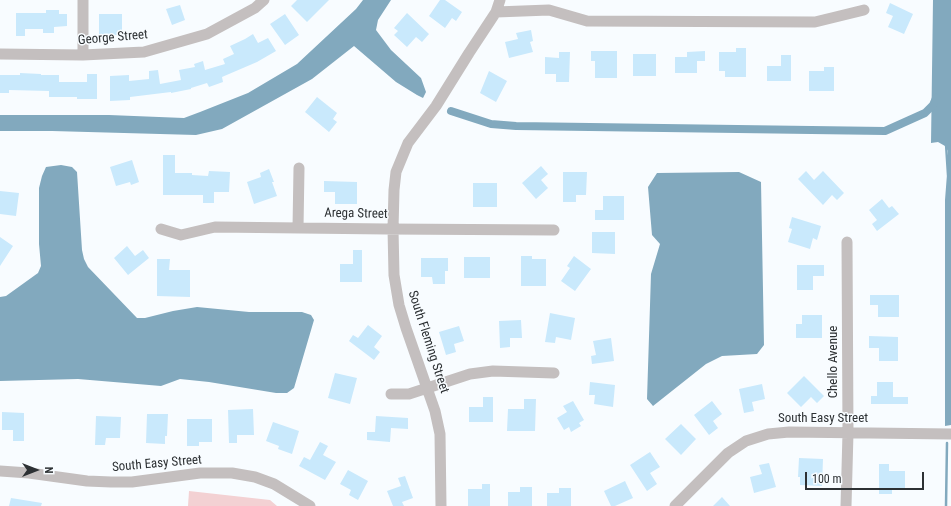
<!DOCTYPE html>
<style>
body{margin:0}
#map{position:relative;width:951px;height:506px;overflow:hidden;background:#f8fcff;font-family:"Roboto Condensed",sans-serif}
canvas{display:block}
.north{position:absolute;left:16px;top:450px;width:40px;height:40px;-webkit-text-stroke:3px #f8fcff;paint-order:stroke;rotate:90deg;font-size:11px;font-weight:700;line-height:16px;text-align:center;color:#2d3134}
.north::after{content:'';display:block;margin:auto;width:14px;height:18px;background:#2d3134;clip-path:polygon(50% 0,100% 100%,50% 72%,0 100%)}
.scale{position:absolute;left:805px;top:472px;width:119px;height:18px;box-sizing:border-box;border:2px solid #2d3134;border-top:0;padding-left:5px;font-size:12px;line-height:14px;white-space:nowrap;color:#2d3134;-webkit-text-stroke:3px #f8fcff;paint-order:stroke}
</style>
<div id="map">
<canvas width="951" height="506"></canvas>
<div class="north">N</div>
<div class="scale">100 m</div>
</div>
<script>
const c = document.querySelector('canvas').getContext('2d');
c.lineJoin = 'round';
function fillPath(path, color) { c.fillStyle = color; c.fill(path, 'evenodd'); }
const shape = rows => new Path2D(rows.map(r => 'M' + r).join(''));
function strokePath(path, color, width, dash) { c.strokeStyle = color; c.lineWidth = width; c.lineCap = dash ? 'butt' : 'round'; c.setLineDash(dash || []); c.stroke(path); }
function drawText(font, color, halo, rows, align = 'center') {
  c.font = font + ' "Roboto Condensed",sans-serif'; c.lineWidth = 3; c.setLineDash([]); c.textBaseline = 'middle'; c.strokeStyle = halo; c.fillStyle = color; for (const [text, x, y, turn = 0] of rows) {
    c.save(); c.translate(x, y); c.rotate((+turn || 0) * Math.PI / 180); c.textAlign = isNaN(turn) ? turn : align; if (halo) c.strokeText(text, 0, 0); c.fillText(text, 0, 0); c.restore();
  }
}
fillPath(shape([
 [189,491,270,500,277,506,188,506]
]), '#f3d1d3');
fillPath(shape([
 [363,0,391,0,378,20,376,30,391,50,421,78,426,92,423,98,417,95,396,82,354,46,312,79,222,129,196,135,52,131,0,131,0,115,109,115,184,118,200,112,248,93,297,64,356,9],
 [933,0,951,0,951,425,945,426,945,200,948,161,948,151,945,146,938,142,931,143],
 [61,165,72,167,77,172,82,250,84,259,88,267,137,318,145,318,173,311,197,307,249,312,302,312,311,315,314,320,294,388,287,393,276,393,209,382,180,379,161,386,78,379,0,381,0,297,6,296,38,273,41,266,39,244,39,188,42,176,46,167],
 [739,172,761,182,764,345,757,354,722,356,706,364,653,406,647,399,651,274,660,244,652,235,648,187,657,173]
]), '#82a9be');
strokePath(shape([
 [946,144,948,175],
 [946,506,947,443]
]), '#82a9be', 2.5);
strokePath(shape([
 [451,111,491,124,516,126,885,131,925,113,933,105,936,98]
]), '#82a9be', 8);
fillPath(shape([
 [297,0,329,0,307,22,291,6],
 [440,0,445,0,462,12,456,21,452,18,445,28,429,16],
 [890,3,913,14,904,34,888,27,893,16,886,13],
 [180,5,185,20,172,25,166,9],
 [46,10,59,10,59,14,67,14,67,26,54,27,54,33,43,33,43,29,25,29,25,36,16,36,16,13,46,13],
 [407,13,429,34,422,42,416,37,407,47,394,35,398,31,394,28],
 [99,14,122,14,122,35,109,35,109,38,99,38],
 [285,14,299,35,285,45,270,24],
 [531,30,533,41,530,42,533,52,509,58,505,42,518,39,516,33],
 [253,34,258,43,268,38,276,51,257,62,222,77,223,82,209,87,207,83,191,88,191,89,171,93,171,92,130,97,130,100,110,101,110,76,129,75,129,81,149,79,149,71,158,70,160,84,181,80,179,70,195,67,194,64,203,61,205,70,225,64,223,59,234,54,230,46,245,39],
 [736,48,746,48,746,77,725,77,725,71,719,71,719,52,736,52],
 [591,51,617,51,617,78,595,78,595,61,591,61],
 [705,51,705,61,697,61,697,73,675,73,675,57,687,57,687,52],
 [559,52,570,52,569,82,556,82,556,74,545,74,545,57,559,58],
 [633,54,656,54,656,76,633,76],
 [781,55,791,55,791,81,767,81,767,66,781,66],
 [824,67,834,67,834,91,809,91,809,71,824,71],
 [489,71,507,81,496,102,480,93],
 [20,73,41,74,41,75,59,75,59,82,87,82,87,74,97,74,97,99,77,99,77,97,49,97,49,91,9,90,9,93,0,93,0,75,20,75],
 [317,97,337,113,333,119,337,122,329,132,305,112],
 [163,155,175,155,175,173,192,173,192,175,208,176,209,171,230,172,229,192,214,192,214,203,203,203,203,195,163,195],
 [132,160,139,182,131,185,130,182,116,186,110,167],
 [541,166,548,174,541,180,548,188,536,199,522,183],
 [269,169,274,182,272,182,277,196,254,204,247,182,261,177,260,173],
 [806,171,814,180,823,171,844,193,837,200,832,195,823,205,798,179],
 [563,172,587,172,586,195,576,195,576,202,563,202],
 [324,181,357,182,357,204,335,204,335,192,324,192],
 [473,183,497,183,497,207,473,207],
 [0,191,19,193,16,216,0,214],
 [603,196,624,196,624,220,595,220,595,210,603,210],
 [882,199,889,208,892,206,899,214,877,231,872,224,877,220,869,210],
 [792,217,821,226,817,240,813,238,810,249,788,242,792,229,789,228],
 [592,232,615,232,615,254,592,253],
 [0,237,13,246,0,266],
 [127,246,135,256,143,250,149,258,128,275,114,258],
 [353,250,362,250,362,282,340,282,340,264,353,264],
 [521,256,532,256,532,259,546,259,546,286,521,286],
 [574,256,591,269,575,291,561,281,570,268,567,266],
 [464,257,490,257,490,278,464,278],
 [421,258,448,258,448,271,445,271,445,284,433,284,432,277,421,277],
 [157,259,170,259,169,270,190,270,190,297,157,296],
 [797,265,824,265,824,276,813,276,813,290,797,290],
 [870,295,899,295,899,317,878,317,878,305,870,305],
 [550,313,575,318,571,340,556,337,555,343,545,342],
 [802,315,822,315,822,338,796,338,796,324,802,324],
 [521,320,522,338,510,338,510,347,500,348,499,321],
 [368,325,382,336,374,347,380,352,374,360,349,341,353,335,358,338],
 [459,326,464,341,454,344,456,352,446,355,439,332],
 [869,336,898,337,898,361,879,361,879,348,869,348],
 [611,338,614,361,592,364,591,356,596,355,593,341],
 [335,373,357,378,350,404,328,398],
 [804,376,824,396,817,403,811,397,801,407,787,393],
 [590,382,615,385,613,407,594,404,595,395,589,395],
 [877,382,893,382,893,397,908,397,908,404,871,404,871,396,877,396],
 [762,384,765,399,752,402,754,411,744,413,739,389],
 [483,397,493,397,493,422,469,422,469,407,483,407],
 [524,399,536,399,535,431,507,431,508,409,524,409],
 [573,401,584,420,579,423,581,426,571,432,569,427,564,430,557,418,567,412,563,406],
 [712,401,722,414,713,421,718,428,709,435,694,415],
 [253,409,254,435,237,435,237,443,229,443,228,410],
 [2,412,24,413,24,441,13,441,13,430,2,430],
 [147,414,168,414,167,436,165,436,165,444,146,443],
 [96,416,121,417,120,438,106,438,105,445,95,445],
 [376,416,408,418,408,429,391,428,390,442,367,440,367,432,375,432],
 [187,419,212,419,212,442,199,442,199,446,187,446],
 [273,422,299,431,292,454,278,449,279,446,266,441],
 [681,424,696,439,681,455,665,439],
 [320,442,328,446,323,455,336,462,325,480,299,466,304,457,310,460],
 [650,452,660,467,650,473,657,484,647,491,630,465],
 [799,458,823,459,822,486,800,485,800,477,798,477],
 [769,463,776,487,754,493,750,477,762,474,759,465],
 [879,464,889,464,889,471,905,471,905,488,892,488,892,494,879,494],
 [348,470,368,481,358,500,349,495,351,490,340,484],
 [405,476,413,498,402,502,404,506,393,506,387,491,401,486,398,478],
 [625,481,633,498,615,506,611,506,604,491],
 [482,484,490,484,490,506,468,506,468,489,482,489],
 [520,487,532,487,532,506,508,506,508,492,520,492],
 [559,488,571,488,571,506,547,506,547,493,559,493],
 [722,497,730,506,713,506],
 [11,498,42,503,41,506,9,506]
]), '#c9e9fc');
strokePath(shape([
 [496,12,549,10,587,21,815,22,864,10],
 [0,54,83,55,144,52,207,34,255,8,264,0],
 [83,55,83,0],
 [298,228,299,168],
 [161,229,181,235,215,227,387,229,554,230],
 [391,394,409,394,470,374,493,371,554,373],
 [0,471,29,473,87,481,111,482,132,482,200,473,232,473,255,477,274,484,310,506],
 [441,506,440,434,435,411,406,328,399,305,394,275,393,229,394,190,396,172,408,143,436,106,469,53,496,12,500,0],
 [675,506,728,453,746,441,768,434,789,432,951,434],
 [846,506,848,433,847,242]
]), '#c4bfbf', 11);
drawText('13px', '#2d3134', '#f8fcff', [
 ["George Street",113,38,-5],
 ["Arega Street",356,214,1],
 ["South Fleming Street",428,342,72],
 ["Chello Avenue",834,362,-90],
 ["South Easy Street",823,419],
 ["South Easy Street",157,464,-5]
]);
</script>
